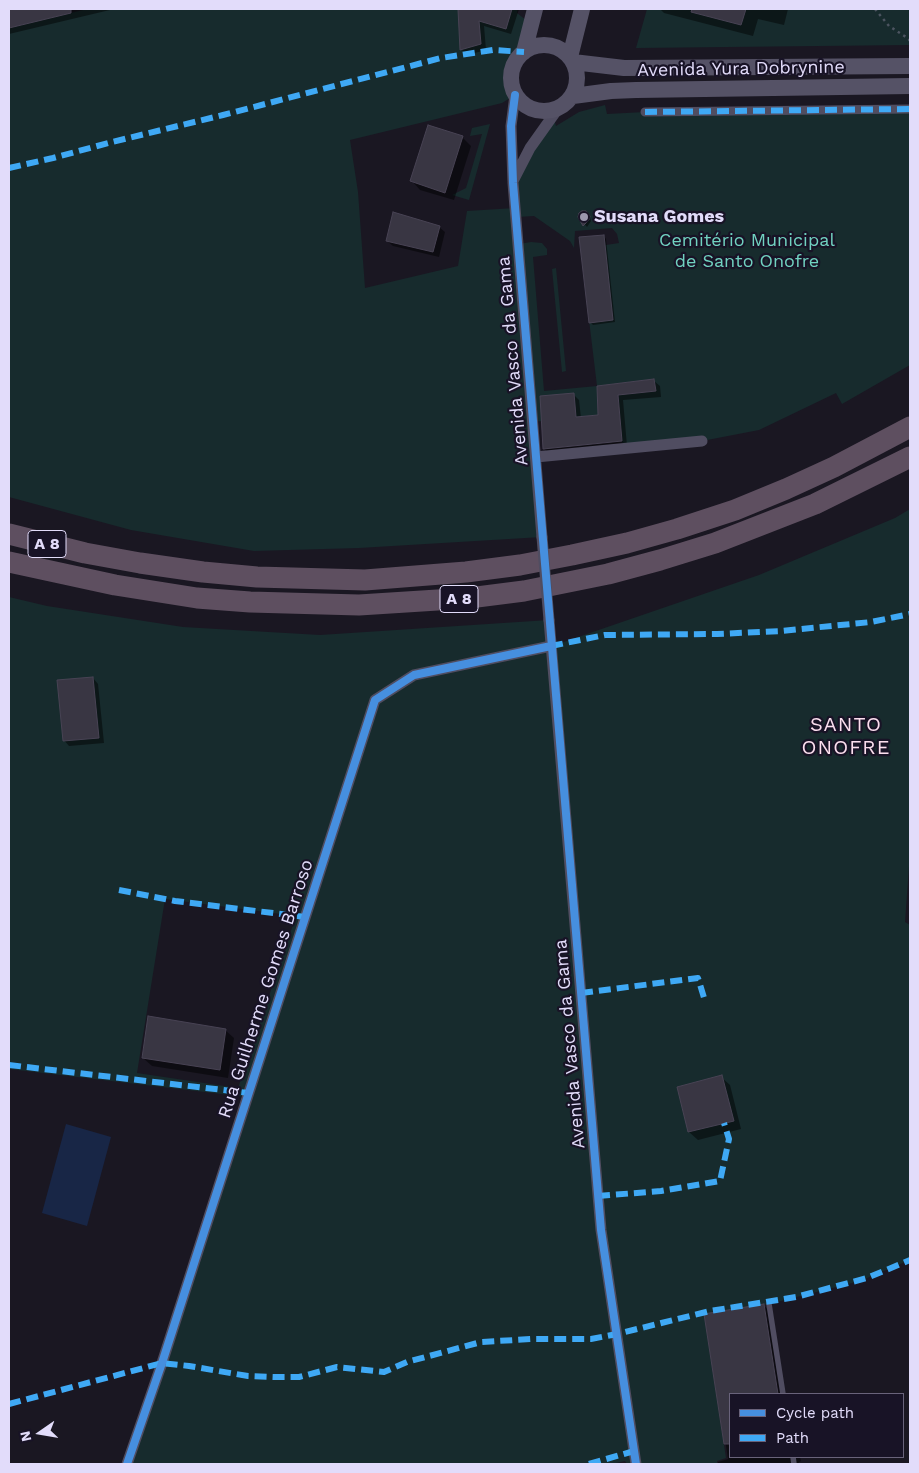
<!DOCTYPE html>
<meta charset="utf-8">
<style>
body{margin:0}
#map{position:relative;width:919px;height:1473px;overflow:hidden;background:#1a1722;font-family:"Work Sans",sans-serif}
canvas{display:block}
.frame{position:absolute;inset:0;border:10px solid #e2dcfa;pointer-events:none}
.legend{position:absolute;left:729px;top:1393px;width:175px;height:65px;box-sizing:border-box;background:#181326;border:1px solid #69637b;margin:0;padding:6px 9px;list-style:none;font-size:15px;color:#e2dcfa}
.legend li{display:flex;align-items:center;gap:10px;height:25px}
.legend b{width:25px;border:1px solid #69637b}
.north{position:absolute;left:15px;top:1408px;width:50px;height:50px;-webkit-text-stroke:4px #181326;paint-order:stroke;rotate:257deg;font-size:14px;font-weight:700;line-height:20px;text-align:center;color:#e2dcfa}
.north::after{content:'';display:block;margin:auto;width:18px;height:22px;background:#e2dcfa;clip-path:polygon(50% 0,100% 100%,50% 72%,0 100%)}
</style>
<div id="map">
<canvas width="919" height="1473"></canvas>
<div class="frame"></div>
<ul class="legend">
<li><b style="height:6px;background:#468fdf"></b>Cycle path</li>
<li><b style="height:6px;background:#3fa9f5"></b>Path</li>
</ul>
<div class="north">N</div>
</div>
<script>
const c = document.querySelector('canvas').getContext('2d');
c.lineJoin = 'round';
function fillPath(path, color) { c.fillStyle = color; c.fill(path, 'evenodd'); }
const shape = rows => new Path2D(rows.map(r => 'M' + r).join(''));
function strokePath(path, color, width, dash) { c.strokeStyle = color; c.lineWidth = width; c.lineCap = dash ? 'butt' : 'round'; c.setLineDash(dash || []); c.stroke(path); }
function drawText(font, color, halo, rows, align = 'center') {
  c.font = font + ' "Work Sans",sans-serif'; c.lineWidth = 4.5; c.setLineDash([]); c.textBaseline = 'middle'; c.strokeStyle = halo; c.fillStyle = color; for (const [text, x, y, turn = 0] of rows) {
    c.save(); c.translate(x, y); c.rotate((+turn || 0) * Math.PI / 180); c.textAlign = isNaN(turn) ? turn : align; if (halo) c.strokeText(text, 0, 0); c.fillText(text, 0, 0); c.restore();
  }
}
fillPath(shape([
 [87,9,518,9,517,13,531,24,524,52,518,58,512,72,512,87,515,95,502,103,350,140,358,192,365,288,458,266,467,211,515,208,513,183,553,115,556,126,579,112,605,105,607,114,645,112,910,109,910,365,842,404,836,393,759,430,702,441,623,449,618,395,656,391,654,379,597,386,579,237,604,235,606,245,619,243,617,234,612,228,575,231,574,248,570,241,534,216,517,217,519,244,531,242,542,243,547,249,547,255,533,257,544,391,597,386,598,415,533,422,542,537,359,548,254,551,131,530,9,497,9,28],
 [647,9,910,9,910,45,636,48],
 [490,124,469,200,452,195,466,188,482,134,470,136,472,128],
 [556,268,566,371,562,372,552,269],
 [910,509,910,853,905,922,910,925,910,1260,860,1281,769,1304,704,1314,726,1458,717,1461,717,1464,627,1464,625,1461,612,1464,127,1464,247,1097,9,1069,9,597,47,606,183,627,320,635,549,620,552,646,759,575,895,518],
 [165,899,296,916,238,1088,137,1073]
]), '#172b2d');
fillPath(shape([
 [66,1124,111,1137,87,1226,42,1213]
]), '#182646');
fillPath(shape([
 [9,9,114,9,9,34],
 [460,9,522,9,519,9,511,34,484,26,486,50,467,55,461,49],
 [660,9,788,9,784,25,758,19,753,36,664,13],
 [462,137,471,146,454,200,420,190,412,181],
 [589,215,591,221,587,227,579,217],
 [439,227,445,232,439,257,393,246,387,241],
 [604,236,606,239,615,322,593,325,591,323],
 [654,381,660,386,661,397,623,400,627,446,549,454,544,448,573,394,579,400,581,418,600,416,598,387],
 [93,678,98,684,104,743,69,746,64,740],
 [225,1030,234,1038,228,1078,152,1066,143,1058],
 [721,1077,730,1085,741,1129,698,1140,689,1132],
 [764,1306,773,1314,785,1394,730,1394,730,1457,800,1457,801,1461,797,1464,718,1464,718,1462,728,1459,706,1315]
]), '#0007');
const building = shape([
 [9,9,71,9,71,13,9,28,9,9],
 [458,9,512,9,506,29,479,21,481,44,460,50,458,9],
 [692,9,746,9,741,25,691,12,692,9],
 [428,125,463,136,445,193,410,181,428,125],
 [582,211,586,211,590,216,589,220,583,226,578,217,579,213,582,211],
 [393,212,440,226,433,252,386,241,393,212],
 [604,235,613,320,589,323,579,237,604,235],
 [654,379,656,391,618,395,622,441,543,449,540,396,574,393,576,417,598,415,597,386,654,379],
 [93,677,99,738,63,741,57,680,93,677],
 [148,1016,226,1029,220,1070,142,1058,148,1016],
 [722,1075,734,1121,688,1132,677,1087,722,1075],
 [764,1304,778,1394,730,1394,730,1444,724,1444,704,1314,764,1304]
]);
fillPath(building, '#393643');
strokePath(building, '#484354', 1);
strokePath(shape([
 [875,9,889,26,909,39,910,43]
]), '#4c5460', 2.5, [2.5, 4]);
strokePath(shape([
 [769,1304,783,1394],
 [793,1457,794,1464]
]), '#504d61', 5.5);
strokePath(shape([
 [645,112,910,109]
]), '#504d61', 9);
strokePath(shape([
 [515,95,511,126,513,183,542,537],
 [513,181,530,148,557,110],
 [536,457,702,441],
 [549,620,601,1230,636,1464],
 [127,1464,162,1363,375,700,414,675,551,646]
]), '#504d61', 11);
strokePath(shape([
 '511 78a33 33 0 1 1 66 0a33 33 0 1 1-66 0Z',
 [524,52,535,9],
 [570,57,582,9],
 [573,62,624,68,910,66],
 [573,96,611,91,636,90,910,86]
]), '#555266', 16);
strokePath(shape([
 [9,534,85,553,140,563,203,572,257,577,365,580,466,572,520,565,572,555,627,543,677,529,735,510,786,489,834,467,910,427],
 [9,562,115,585,197,598,250,602,359,605,469,598,524,591,608,574,660,560,715,543,815,504,910,457]
]), '#5e4f60', 21);
strokePath(shape([
 [542,537,549,620]
]), '#504d61', 11);
strokePath(shape([
 [645,112,910,109],
 [9,168,53,158,112,142,223,115,441,58,493,50,524,52],
 [551,646,605,635,717,634,781,631,871,622,910,614],
 [119,890,175,901,305,917],
 [581,993,698,978,705,1001],
 [9,1065,249,1093],
 [598,1196,661,1191,720,1181,729,1139,724,1123],
 [9,1404,162,1363,189,1366,248,1376,275,1377,299,1377,337,1367,384,1372,407,1362,481,1342,532,1339,591,1339,617,1334,710,1311,796,1297,867,1278,910,1260],
 [589,1464,634,1451]
]), '#3fa9f5', 6, [12, 6]);
strokePath(shape([
 [515,95,511,126,513,183,601,1230,636,1464],
 [127,1464,162,1363,375,700,414,675,551,646]
]), '#468fdf', 8);
for (const [x, y, r, color] of [
 [584,217,5,"#9c97ae"]
]) { const dot = new Path2D(); dot.arc(x, y, r, 0, 2 * Math.PI); c.fillStyle = color; c.fill(dot); strokePath(dot, '#181326', 2); }
for (const [x, y, w] of [
 [47,544,38],
 [459,599,38]
]) { const box = new Path2D(); box.roundRect(x - w / 2, y - 13.5, w, 27, 4); c.fillStyle = '#181326'; c.fill(box); strokePath(box, '#e2dcfa', 1); }
drawText('bold 16px', '#e2dcfa', null, [
 ["A 8",47,544],
 ["A 8",459,599]
]);
drawText('18px', '#e2dcfa', '#181326', [
 ["Avenida Yura Dobrynine",741,69,-1],
 ["Avenida Vasco da Gama",513,361,-95],
 ["Rua Guilherme Gomes Barroso",266,989,-72],
 ["Avenida Vasco da Gama",570,1044,-95]
]);
drawText('bold 18px', '#e2dcfa', '#181326', [
 ["Susana Gomes",594,217]
], 'left');
drawText('18px', '#71d2c1', '#181326', [
 ["Cemitério Municipal",747,241],
 ["de Santo Onofre",747,262]
]);
c.letterSpacing = '1px';
drawText('20px', '#fbdeee', '#181326', [
 ["SANTO",846,725],
 ["ONOFRE",846,748]
]);
c.letterSpacing = '0px';
</script>
